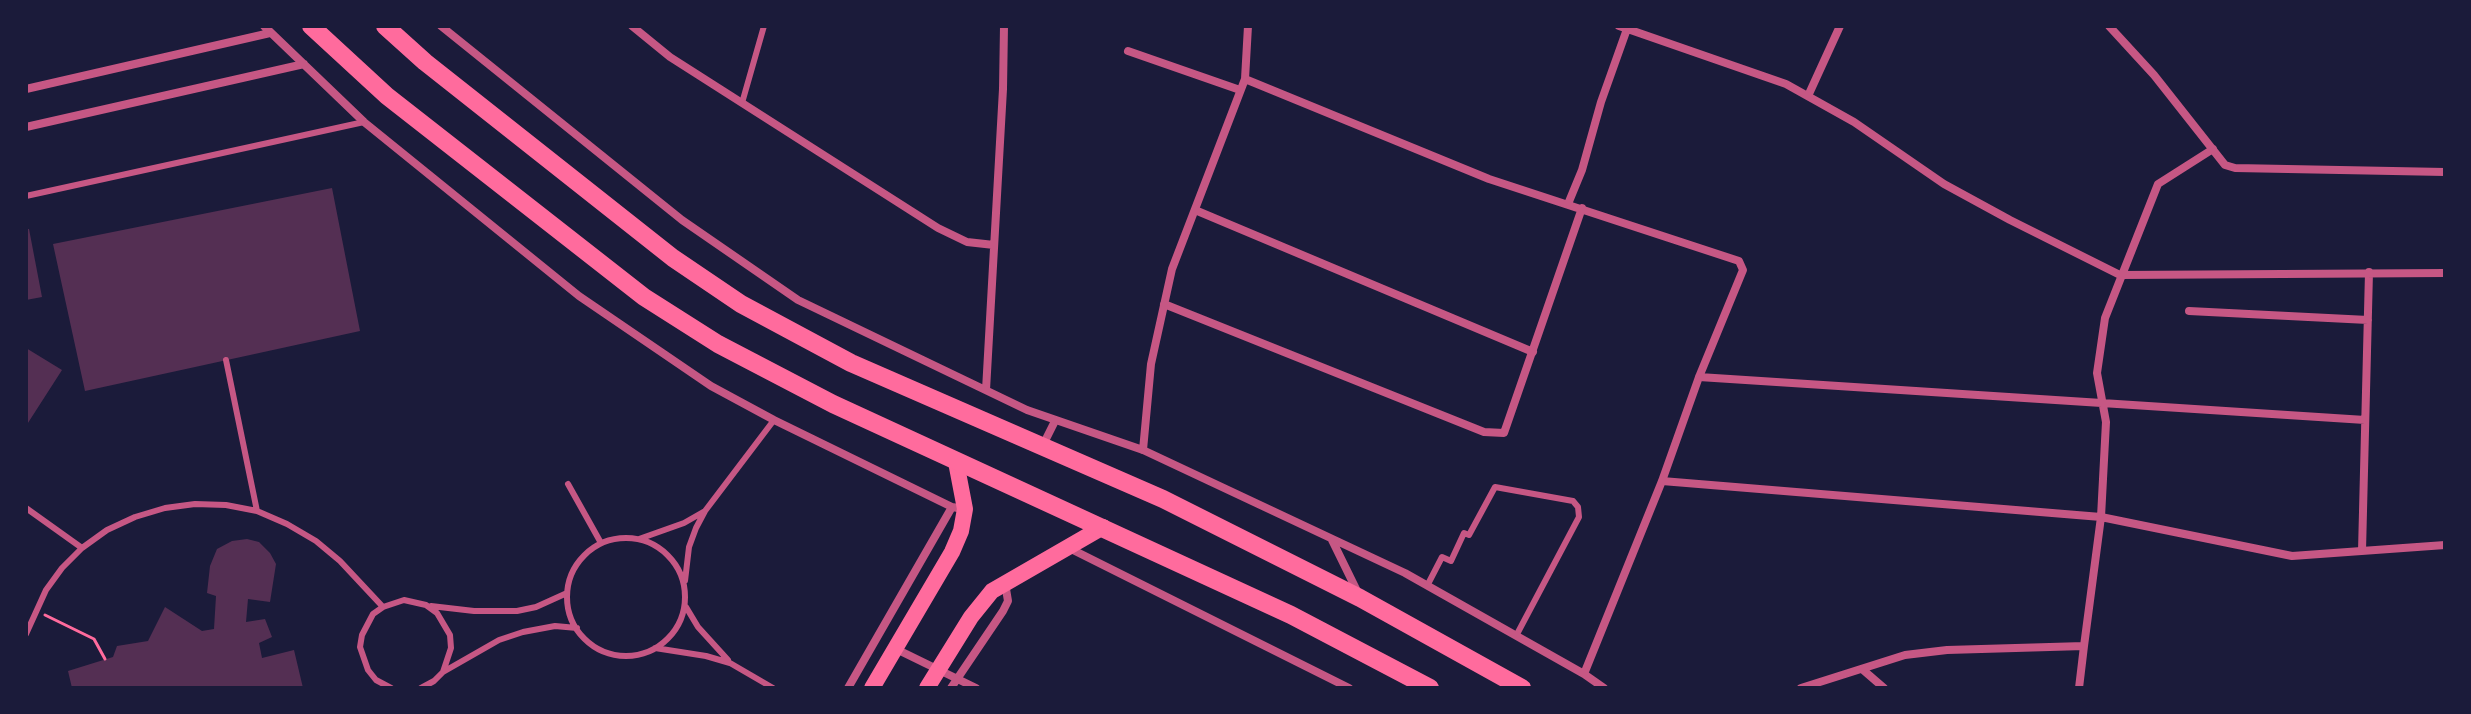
<!DOCTYPE html>
<style>
body{margin:0}
#map{position:relative;width:2471px;height:714px;overflow:hidden;background:#1b1b3a;font-family:Poppins,sans-serif}
canvas{display:block}
.frame{position:absolute;inset:0;border:28px solid #1b1b3a;pointer-events:none}
</style>
<div id="map">
<canvas width="2471" height="714"></canvas>
<div class="frame"></div>
</div>
<script>
const c = document.querySelector('canvas').getContext('2d');
c.lineJoin = 'round';
function fillPath(path, color) { c.fillStyle = color; c.fill(path, 'evenodd'); }
const shape = rows => new Path2D(rows.map(r => 'M' + r).join(''));
function strokePath(path, color, width, dash) { c.strokeStyle = color; c.lineWidth = width; c.lineCap = dash ? 'butt' : 'round'; c.setLineDash(dash || []); c.stroke(path); }
fillPath(shape([
 [332,188,360,331,85,391,53,244],
 [26,229,29,229,42,297,26,300],
 [26,348,62,370,26,426],
 [247,539,259,542,270,553,276,564,270,602,248,599,246,622,265,619,272,637,259,643,262,658,294,650,303,688,72,688,68,671,113,657,117,646,148,641,165,607,202,631,214,629,216,596,207,593,210,566,217,549,232,541]
]), '#542f53');
strokePath(shape([
 [45,615,94,639,105,659]
]), '#ff6b9d', 3);
strokePath(shape([
 [742,103,764,26],
 [26,196,364,122],
 [226,360,257,511],
 [568,484,601,543],
 [26,508,82,548],
 '567 597a59 59 0 1 1 118 0a59 59 0 1 1-118 0Z',
 [639,539,684,523,705,511],
 [685,581,689,547,696,528,705,511,774,420],
 [1427,586,1442,557,1451,561,1464,533,1469,535,1495,487,1573,501,1578,507,1579,517,1516,636],
 [431,606,474,611,517,611,536,607,567,593],
 [686,607,698,627,728,660],
 [26,634,46,590,62,568,82,548,107,530,135,517,165,508,195,504,226,505,257,511,287,524,316,541,340,561,383,607],
 [655,648,706,656,730,663,773,688],
 [443,672,499,640,523,632,555,626,577,628],
 [391,688,376,680,368,670,360,647,362,635,373,614,383,607,404,600,426,605,437,613,450,635,451,648,443,672,434,681,421,688]
]), '#c65784', 6);
strokePath(shape([
 [264,26,364,122,579,296,711,386,774,420,952,507,964,509],
 [441,26,682,220,798,300,1027,410,1143,450,1405,573,1584,674,1604,688],
 [632,26,670,57,938,228,967,242,994,245],
 [1619,26,1786,84,1854,122,1944,184,2010,220,2120,275,2445,273],
 [2109,26,2154,75,2225,165,2235,168,2445,172],
 [1128,51,1240,90],
 [1245,79,1248,26],
 [26,89,270,33],
 [1808,96,1840,26],
 [26,127,304,64],
 [1568,204,1582,170,1601,102,1627,29],
 [1195,210,1533,352],
 [1164,304,1484,432,1504,433,1582,208],
 [2189,311,2368,320],
 [1699,377,2365,420],
 [986,390,1003,89,1004,26],
 [1043,445,1055,421],
 [1143,450,1151,364,1172,269,1245,79,1489,179,1739,261,1743,270,1699,377,1662,481,1584,674],
 [1662,481,2101,517,2106,422,2097,373,2105,318,2158,184,2213,149],
 [1332,540,1358,593],
 [1067,547,1349,688],
 [2362,551,2369,272],
 [896,649,976,688],
 [1862,669,1884,688],
 [848,688,952,507],
 [951,688,1003,611,1008,601,1005,583],
 [1801,688,1905,655,1947,650,2084,646,2101,517,2292,556,2445,545],
 [2079,688,2084,646]
]), '#c65784', 8);
strokePath(shape([
 [872,688,952,552,961,531,965,509,956,462],
 [927,688,971,617,992,591,1103,527]
]), '#ff6b9d', 16);
strokePath(shape([
 [311,26,387,96,644,297,718,344,833,404,1291,615,1430,688],
 [385,26,425,62,673,258,741,304,851,363,1163,499,1360,598,1522,688]
]), '#ff6b9d', 18);
</script>
